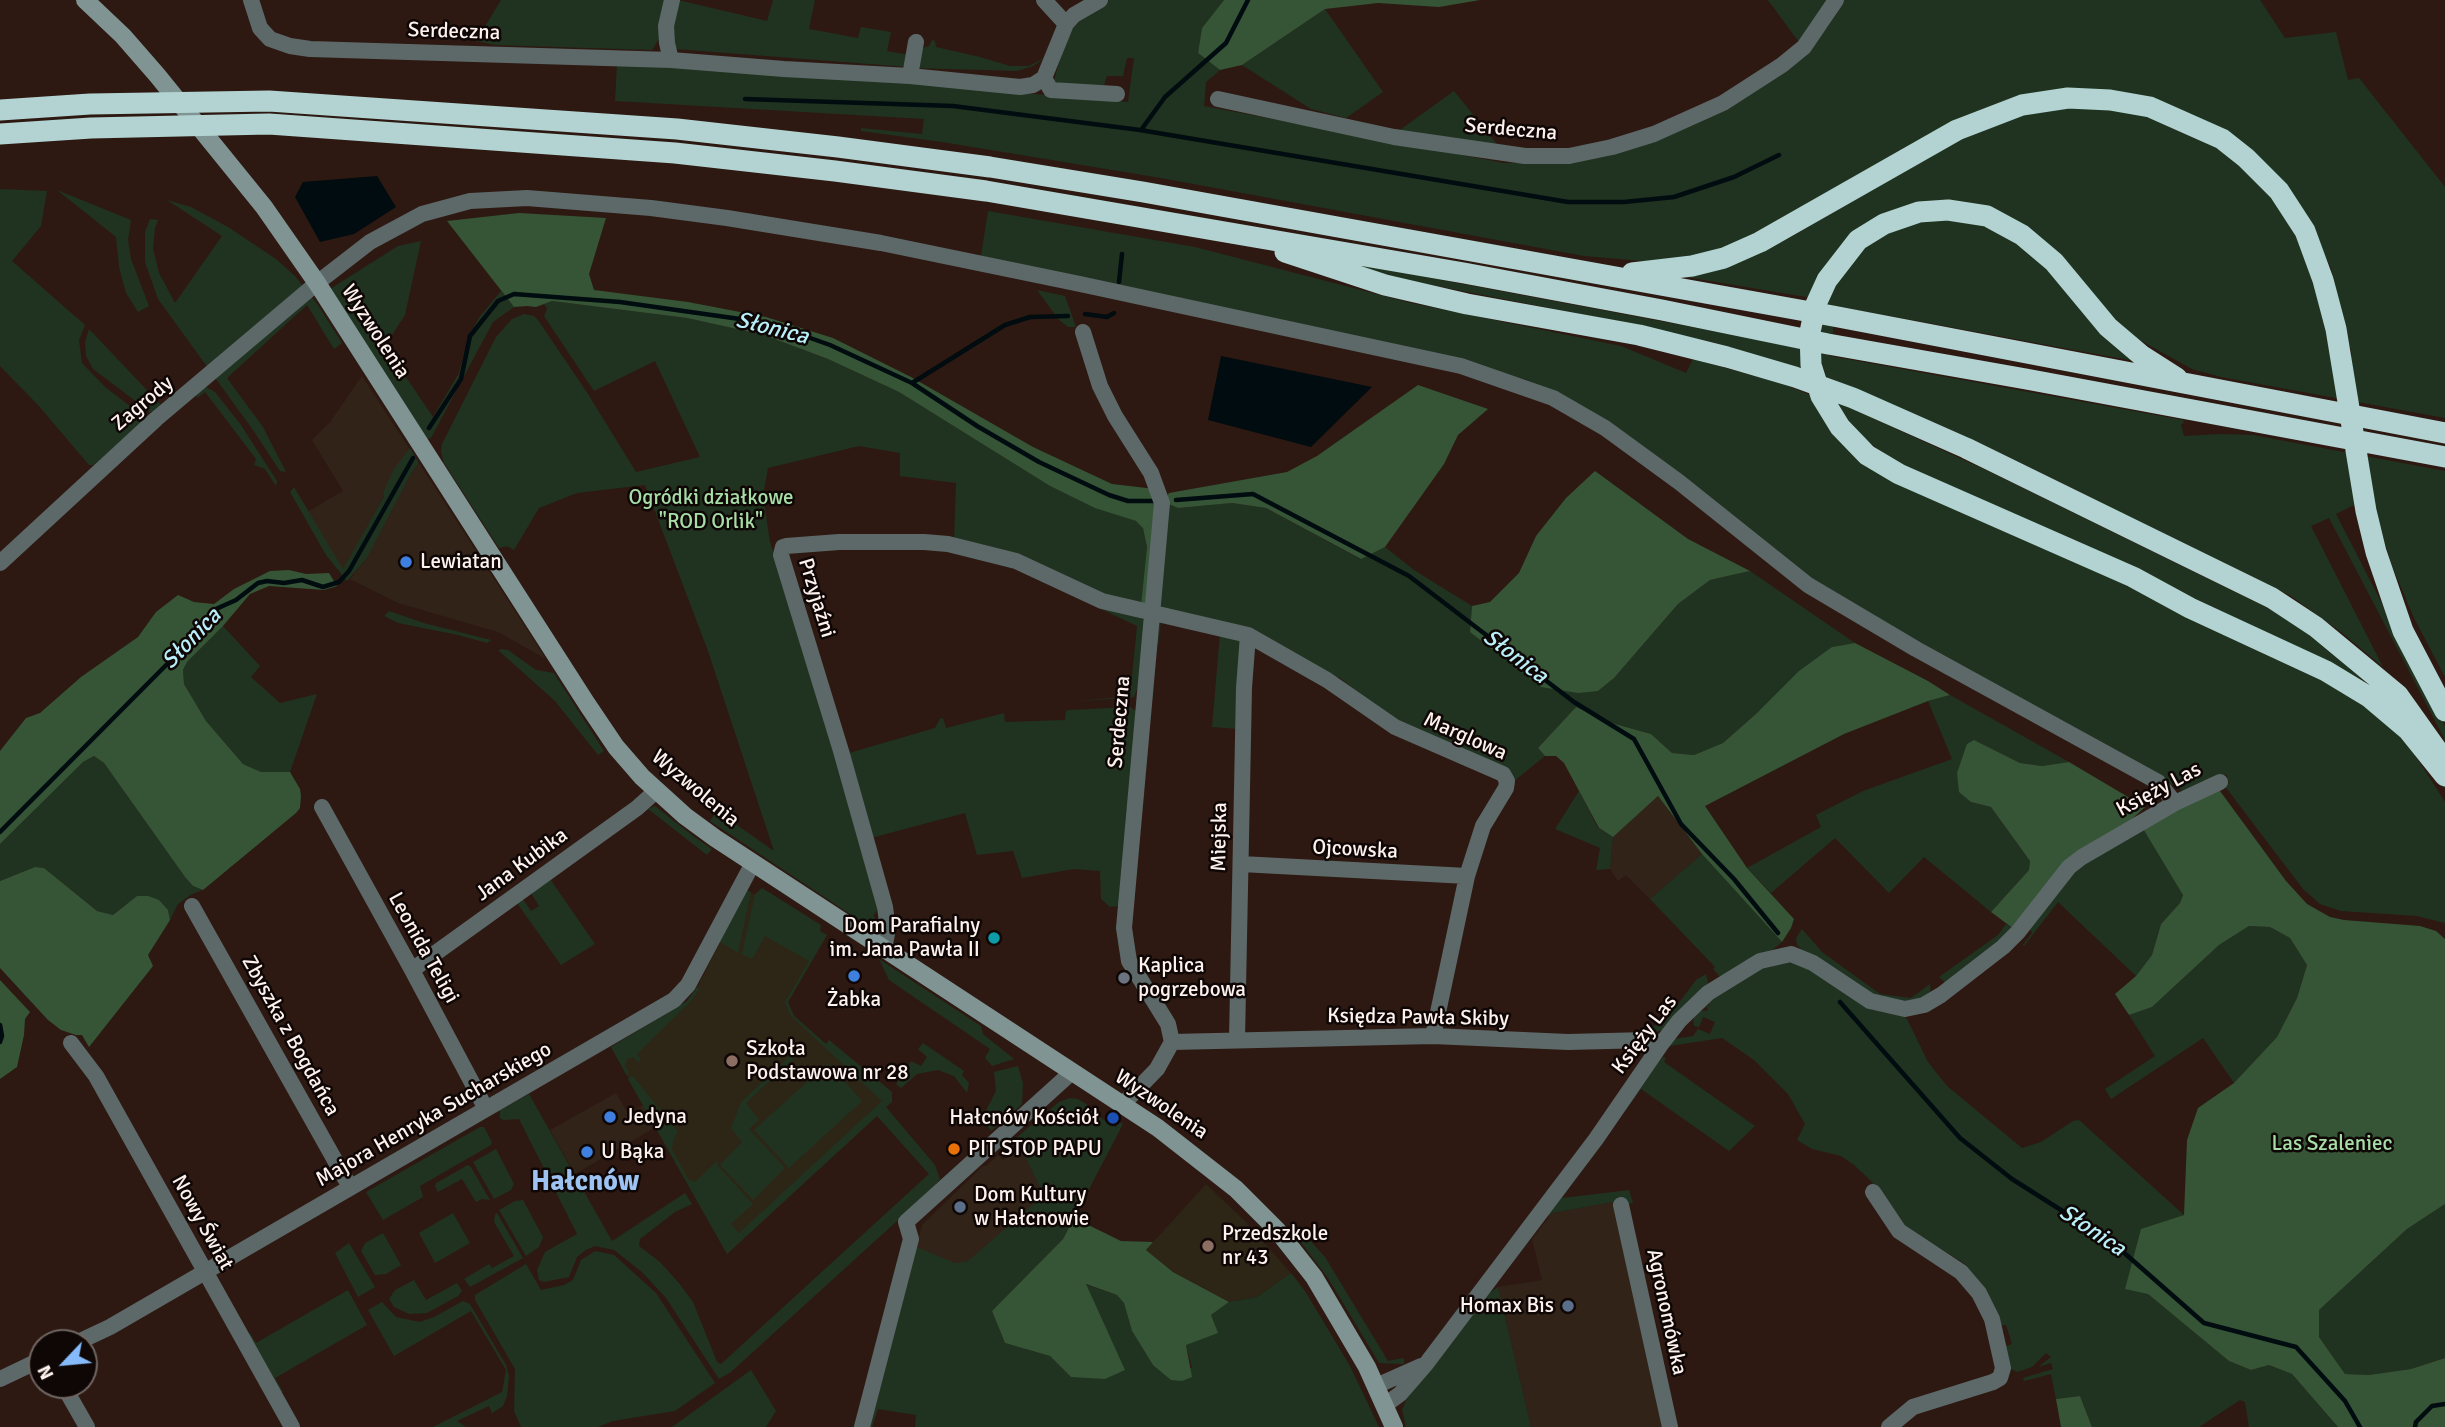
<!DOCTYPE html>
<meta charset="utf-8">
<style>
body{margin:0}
#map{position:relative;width:2445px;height:1427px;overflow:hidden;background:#2d1912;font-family:Signika,sans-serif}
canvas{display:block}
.north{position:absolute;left:28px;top:1329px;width:70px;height:70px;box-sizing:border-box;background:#0f0705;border:2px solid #6f6562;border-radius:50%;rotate:244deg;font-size:19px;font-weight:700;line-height:28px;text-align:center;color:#fef2ee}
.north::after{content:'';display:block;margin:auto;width:24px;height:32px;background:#86bbfb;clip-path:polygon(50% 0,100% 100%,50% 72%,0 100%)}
</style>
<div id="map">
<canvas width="2445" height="1427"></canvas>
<div class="north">N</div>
</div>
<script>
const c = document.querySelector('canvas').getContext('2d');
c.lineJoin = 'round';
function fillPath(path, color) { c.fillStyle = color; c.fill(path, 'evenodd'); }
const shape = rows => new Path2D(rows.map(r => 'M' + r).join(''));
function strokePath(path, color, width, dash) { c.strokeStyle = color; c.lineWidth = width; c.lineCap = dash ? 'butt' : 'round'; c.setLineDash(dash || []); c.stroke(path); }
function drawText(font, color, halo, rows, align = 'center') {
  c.font = font + ' Signika,sans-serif'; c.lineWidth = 5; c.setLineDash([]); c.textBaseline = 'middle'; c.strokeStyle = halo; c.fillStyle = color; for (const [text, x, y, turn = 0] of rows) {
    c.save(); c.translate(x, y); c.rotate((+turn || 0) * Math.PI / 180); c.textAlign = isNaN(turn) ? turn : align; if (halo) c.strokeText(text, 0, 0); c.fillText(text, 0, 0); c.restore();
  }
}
fillPath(shape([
 [362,376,411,451,397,472,343,570,307,512,343,491,312,440,330,422],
 [419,463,546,659,498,632,398,603,350,579,367,558,412,472],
 [1658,796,1702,854,1650,899,1626,875,1618,881,1610,869,1613,837],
 [616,1093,628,1113,643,1105,656,1127,575,1174,550,1130],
 [1056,1115,1114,1141,1074,1218,889,1351,922,1225,983,1166,986,1166,998,1155,1003,1160],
 [1613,1202,1662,1427,1531,1427,1498,1287,1542,1280,1532,1239,1552,1213]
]), '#312317');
fillPath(shape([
 [746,890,827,935,788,1002,794,1016,892,1102,727,1254,611,1047,688,1001,698,986],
 [1206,1184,1245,1221,1291,1273,1257,1297,1229,1302,1174,1272,1146,1250]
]), '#2d2515');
fillPath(shape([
 [501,0,668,0,659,39,652,50,495,45,476,41],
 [678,0,767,21,773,0,815,0,809,29,858,38,861,27,891,32,887,51,910,55,908,67,675,49,672,26],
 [1109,0,1224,0,1202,28,1198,53,1220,70,1206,82,1204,106,1504,163,1564,163,1606,155,1691,126,1736,100,1777,75,1804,53,1828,26,1844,0,2260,0,2285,38,2336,32,2348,80,2359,78,2445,187,2445,418,2221,377,2192,369,2136,338,2107,313,2050,250,2027,230,2004,216,1975,207,1939,202,1901,208,1866,225,1830,261,1812,298,1680,276,1680,274,1738,261,1789,238,1954,140,1995,121,2030,112,2068,107,2115,109,2156,117,2196,134,2232,158,2262,185,2284,212,2306,248,2318,280,2332,327,2335,352,2352,355,2331,268,2314,234,2286,189,2256,159,2220,132,2157,102,2114,93,2076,93,2036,96,1963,120,1767,231,1725,250,1655,262,1584,256,1161,178,942,142,861,131,861,128,922,134,924,119,615,101,617,64,859,79,1128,102,1134,58,1127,58,1123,76,1107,76,1104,85,1097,89,1059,86,1054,80,1067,35,1087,13],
 [1768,0,1832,0,1801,45],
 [1325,9,1383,92,1346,118,1311,109,1242,65],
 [932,40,935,41,936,47,980,57,1010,66,1029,66,1046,57,1033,66,1017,71,914,68,917,50,929,46],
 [1454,91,1500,148,1397,132],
 [0,189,47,191,41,226,12,261,85,325,79,340,82,363,105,387,147,419,94,465,89,465,38,405,0,366],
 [57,190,131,220,128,240,131,259,149,306,138,312,126,293,119,267,116,237],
 [167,200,191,207,228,227,276,259,295,276,318,305,342,343,334,349,307,305,227,378,263,427,286,472,280,471,253,430,158,299,145,262,145,232,150,219,158,220,155,228,153,249,159,273,175,303,222,236],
 [988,211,1195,247,1411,303,1621,346,1686,373,1693,359,1780,383,1816,397,1840,437,2322,675,2401,733,2445,802,2445,923,2417,916,2341,911,2320,904,2303,889,2224,785,2229,783,2226,774,2185,792,1879,622,1811,578,1572,402,1527,380,1483,369,981,256],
 [1948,219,1976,222,2004,233,2029,251,2145,363,1836,306,1830,356,2183,420,2184,422,2181,425,2184,436,2220,434,2253,435,2445,471,2445,677,2414,618,2392,566,2378,520,2354,505,2336,514,2445,726,2445,740,2329,518,2311,526,2383,667,2341,632,2291,596,1980,443,1850,386,1857,411,1990,472,2276,612,2319,639,2365,682,2328,662,1889,458,1853,429,1839,410,1821,362,1819,337,1823,308,1837,278,1851,261,1873,240,1899,226,1921,220],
 [421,241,405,315,385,346,433,417,459,373,469,334,481,315,501,291,514,307,493,322,431,438,427,439,330,289,398,246],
 [1351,263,1804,348,1807,370,1716,343,1636,325,1391,277],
 [1037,290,1065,296,1076,327,1068,327,1059,320],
 [552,301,687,318,764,335,828,359,899,392,1050,486,1095,507,1136,521,1143,527,1147,547,1141,605,1119,601,954,540,956,483,900,476,900,453,859,446,768,468,763,496,770,542,820,695,880,906,873,916,881,922,882,928,879,930,874,930,710,821,717,811,774,851,708,651,645,485,577,493,539,508,514,550,507,546,499,548,444,463,441,451,442,444,496,337,512,319,524,314,534,316,538,320,588,394,636,472,700,457,655,361,594,391,544,316,547,309,544,304],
 [89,329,161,405,154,412,150,412,93,369,86,356,85,342],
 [206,387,215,392,241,425,277,481,276,486,265,469,254,465,256,459,205,392,197,398,196,394],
 [410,448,419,463,412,472,367,558,347,581,326,555,290,492,294,487,343,569,384,496,383,493,394,469],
 [1164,502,1178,508,1232,503,1266,508,1360,559,1385,547,1414,570,1472,606,1470,632,1598,691,1614,678,1678,604,1710,580,1750,571,1855,643,1832,647,1723,743,1694,755,1672,753,1651,734,1615,724,1576,707,1538,748,1545,756,1513,782,1412,733,1354,695,1350,686,1340,678,1319,673,1255,635,1159,610],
 [1080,599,1140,617,1147,623,1141,679,1134,697,1071,702,1130,696,1137,626],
 [389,611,424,623,491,640,487,643,458,635,398,623,384,616],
 [1157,618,1241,636,1244,640,1237,871,1235,873,1239,729,1212,727,1220,633,1161,620,1158,645,1152,645,1154,624],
 [223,626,260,666,251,677,280,703,317,694,290,772,261,772,243,764,206,721,184,684,183,670,187,662],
 [502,649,508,650,536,670,554,673,604,751,598,755,555,701,498,650],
 [1950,695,2069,762,2042,766,2020,763,1974,740,1971,802,1991,807,2030,861,2029,870,1991,912,1924,857,1889,893,1835,838,1771,893,1747,868,1821,827,1816,815,1863,791,1952,759,1928,701],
 [1130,707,1136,711,1120,904,1118,906,1110,907,1101,899,1100,871,1074,869,1022,878,1013,851,977,855,965,813,871,838,849,753,935,728,940,719,943,718,946,728,1004,713,1005,722,1065,720,1066,711,1069,710],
 [94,756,104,763,185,877,193,886,203,890,192,894,178,904,170,920,168,910,137,896,113,915,97,911,44,868,35,867,0,881,0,844,83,762],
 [1579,791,1598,828,1613,837,1610,869,1596,870,1600,848,1555,829],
 [655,806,693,836,712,849,707,855,648,809],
 [2142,827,2183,894,2180,903,2161,924,2152,955,2136,976,2058,902,2024,946,2023,945,2032,933,2029,927,2073,871],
 [1702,854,1782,942,1771,951,1721,978,1713,969,1715,967,1650,899],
 [550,879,595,944,561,965,517,903,523,899,531,911,539,906,531,893],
 [762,888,821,925,820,931,827,935,788,1002,794,1016,826,1044,829,1040,892,1092,892,1102,886,1107,935,1165,940,1179,930,1191,731,1372,719,1379,666,1298,642,1272,614,1250,595,1246,586,1250,577,1257,569,1277,544,1282,539,1280,537,1270,545,1252,577,1234,519,1119,503,1120,500,1118,500,1110,529,1094,612,1241,685,1193,692,1204,675,1212,640,1239,639,1246,660,1262,679,1283,693,1302,717,1362,721,1364,929,1174,877,1116,727,1254,628,1079,632,1075,678,1132,673,1141,672,1149,688,1179,695,1182,718,1160,717,1165,753,1204,731,1224,739,1233,882,1101,791,1016,785,1002,809,961,765,936,752,959,742,954,755,894],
 [746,890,751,892,738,953,720,942],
 [2006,924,2014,929,1946,983,1939,977,1998,935],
 [2249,926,2270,927,2290,938,2307,965,2297,998,2277,1037,2234,1083,2203,1038,2111,1099,2105,1089,2155,1056,2129,1015,2152,1007,2219,945],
 [1802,929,1822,952,1880,994,1911,998,1930,984,1931,996,1913,1003,1881,1000,1802,950,1797,945,1796,938],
 [879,959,981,1026,983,1034,1014,1059,992,1066,985,1058,990,1049,889,980],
 [1777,961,1799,962,1899,1013,1907,1019,1928,1062,1947,1086,2022,1148,2041,1142,2073,1121,2079,1120,2184,1215,2141,1230,2148,1294,2229,1361,2251,1370,2269,1365,2292,1374,2338,1427,2249,1427,2245,1402,2240,1400,2199,1427,2092,1427,2080,1396,2056,1399,2051,1374,2024,1381,2023,1378,2053,1369,2051,1363,2038,1367,2051,1357,2046,1353,2032,1367,2017,1372,2009,1368,2003,1347,2012,1344,2006,1325,1999,1325,1965,1264,1938,1247,1933,1248,1909,1235,1871,1181,1854,1165,1841,1156,1812,1149,1797,1140,1805,1124,1788,1094,1754,1060,1722,1038,1670,1046,1671,1041,1674,1039,1693,1036,1698,1029,1710,1034,1715,1022,1703,1017,1699,1027,1694,1026,1693,1021,1696,1012,1708,1010,1706,1007,1709,1005,1709,997,1736,981],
 [1706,974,1709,986,1665,1029,1648,1035,1645,1027,1663,1024,1696,980],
 [698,986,699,990,689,1003,637,1054,641,1059,638,1062,633,1057,627,1059,625,1066,629,1072,627,1076,611,1047,687,1001],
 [804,1043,807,1046,746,1103,759,1120,749,1129,785,1168,753,1200,720,1165,742,1142,731,1128,741,1102],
 [923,1043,964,1071,962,1075,969,1083,967,1093,954,1076,938,1070,917,1074,901,1088,896,1084,911,1061,921,1066,927,1057,918,1049],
 [1663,1057,1666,1058,1664,1062,1755,1126,1729,1151,1641,1089,1626,1110,1624,1109,1652,1067],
 [828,1063,862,1101,789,1168,754,1130],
 [1018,1066,1023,1083,1022,1104,991,1131,982,1118,996,1091,994,1072],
 [1070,1098,1078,1099,1100,1113,1099,1117,1116,1127,1119,1122,1123,1124,1063,1239,992,1311,1005,1343,1050,1356,1071,1377,1124,1370,1084,1284,1117,1295,1124,1303,1132,1331,1153,1365,1192,1368,1186,1345,1211,1315,1229,1302,1257,1297,1291,1273,1305,1291,1350,1366,1379,1427,915,1427,916,1415,878,1409,872,1427,868,1427,916,1247,955,1263,968,1261,1036,1202,1039,1185,1016,1138,1059,1102],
 [480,1127,484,1127,492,1142,491,1145,420,1186,423,1197,383,1220,366,1192],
 [496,1149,514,1184,511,1190,494,1199,473,1162],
 [1589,1160,1562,1198,1629,1190,1633,1203,1627,1204,1662,1427,1613,1202,1552,1213,1549,1217,1548,1212],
 [468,1165,471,1167,490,1200,482,1199,476,1202,462,1179,438,1192,435,1186,436,1183],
 [523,1200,543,1237,539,1247,526,1256,499,1210,515,1201],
 [2445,1204,2445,1358,2411,1369,2369,1375,2345,1374,2319,1337,2319,1310,2407,1229],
 [453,1213,470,1243,435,1263,419,1233],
 [497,1213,523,1258,470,1287,464,1279,489,1264,492,1268,514,1256,494,1222,495,1215],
 [1295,1224,1325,1257,1388,1361,1404,1358,1404,1364,1379,1363,1328,1278,1290,1228],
 [383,1233,401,1265,386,1274,375,1275,361,1251,365,1243],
 [349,1243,375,1287,358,1297,335,1253],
 [595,1251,614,1255,656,1293,715,1383,675,1411,613,1421,598,1427,521,1427,514,1411,515,1369,475,1300,475,1295,526,1264,541,1290,564,1285,573,1280,581,1260],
 [414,1280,426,1300,457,1283,462,1291,458,1296,427,1313,409,1314,394,1307,389,1299,395,1290],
 [1498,1287,1531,1427,1406,1427,1402,1410,1408,1396,1488,1294],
 [348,1290,367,1325,275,1378,283,1392,280,1392,248,1336,250,1333,256,1343],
 [463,1301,470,1304,506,1365,509,1376,507,1396,503,1406,492,1413,489,1406,457,1421,466,1427,433,1427,502,1392,506,1370,471,1311,394,1356,368,1310,382,1302,396,1317,420,1322,434,1317],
 [751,1370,776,1411,766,1427,672,1427]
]), '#203320');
fillPath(shape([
 [1224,0,1480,0,1439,7,1378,3,1325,9,1242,65,1220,70,1198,53,1202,28],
 [519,213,606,218,589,274,594,290,688,302,766,317,833,338,911,377,1033,447,1112,484,1155,489,1156,495,1146,606,1141,605,1147,547,1143,528,1136,521,1095,508,1050,486,899,392,828,359,764,335,687,318,552,301,536,307,527,306,514,307,447,221],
 [1418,385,1488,409,1458,435,1444,464,1385,547,1361,559,1266,508,1232,503,1178,508,1164,502,1169,493,1287,472,1317,456],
 [1595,471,1688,539,1750,571,1710,580,1678,604,1614,678,1598,691,1578,693,1541,687,1470,632,1472,606,1490,602,1519,573,1536,536,1566,498],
 [289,570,306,574,329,573,337,586,324,590,269,586,250,594,223,626,187,662,183,670,184,684,206,721,243,764,261,772,290,772,300,789,301,796,300,808,296,813,203,890,193,886,185,877,104,763,94,756,83,762,0,844,0,751,26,718,40,713,81,677,138,637,156,612,178,595,194,602,214,604,234,589,270,571],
 [1855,643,1928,681,1950,695,1928,701,1844,734,1705,806,1747,868,1794,919,1791,928,1782,942,1702,854,1658,796,1613,837,1599,828,1564,763,1556,756,1545,756,1538,748,1576,707,1615,724,1651,734,1672,753,1694,755,1723,743,1757,713,1799,671,1832,647],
 [1974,740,2020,763,2042,766,2069,762,2145,807,2014,929,1991,912,2029,870,2030,861,1991,807,1971,802,1959,792,1957,773,1967,744],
 [2214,790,2220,791,2286,881,2307,904,2330,917,2344,920,2420,926,2436,931,2445,939,2445,1204,2407,1229,2319,1310,2319,1337,2345,1374,2369,1375,2411,1369,2445,1358,2445,1427,2338,1427,2292,1374,2269,1365,2251,1370,2229,1361,2148,1294,2125,1289,2141,1229,2184,1215,2187,1140,2198,1108,2234,1083,2277,1037,2297,998,2307,965,2290,938,2270,927,2249,926,2219,945,2152,1007,2129,1015,2115,994,2136,976,2152,955,2161,924,2180,903,2183,895,2142,827],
 [35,867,44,868,97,911,113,915,137,896,148,896,159,900,168,910,170,920,148,955,153,966,89,1047,82,1035,76,1035,61,1030,48,1020,0,968,0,881],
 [0,980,30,1012,25,1019,24,1035,17,1067,0,1079],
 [1074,1218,1121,1241,1153,1242,1146,1250,1173,1272,1229,1302,1211,1315,1218,1333,1186,1345,1192,1377,1182,1381,1171,1380,1153,1365,1132,1331,1124,1303,1117,1295,1086,1284,1125,1370,1105,1379,1071,1377,1050,1356,1005,1343,992,1311,1063,1239],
 [2080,1396,2092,1427,2061,1427,2056,1399]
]), '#355536');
fillPath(shape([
 [377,176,396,207,354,234,320,242,295,197,303,182],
 [1221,356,1372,387,1311,447,1208,420]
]), '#000c0f');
strokePath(shape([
 [745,99,953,106,1140,130,1568,202,1624,202,1674,197,1734,177,1779,155],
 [1141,130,1165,97,1226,43,1248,0],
 [1119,282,1122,254],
 [1085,314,1107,317,1114,313],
 [912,383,1005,325,1030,317,1068,316],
 [429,428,461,379,470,336,498,301,514,294,620,302,768,323,830,345,912,383,977,426,1039,462,1109,495,1128,501,1156,501],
 [1176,500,1253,494,1409,576,1574,702,1634,739,1681,824,1734,879,1778,933],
 [0,832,208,623,210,615,216,609,236,600,258,583,267,581,284,583,302,580,323,587,339,582,349,571,413,458],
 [1840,1002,1960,1138,2012,1179,2113,1243,2204,1323,2296,1347,2345,1401,2360,1427],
 [0,1025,2,1036,0,1042],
 [2415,1427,2416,1422,2432,1406,2445,1404]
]), '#000c0f', 4.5);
strokePath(shape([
 [251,0,260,28,270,39,290,46,310,49,671,60,784,69,910,76,1020,87,1033,85,1044,78,1066,24,1074,15,1100,0],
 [1044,0,1066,24],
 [671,60,667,43,666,26,672,0],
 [910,76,916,42],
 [1044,78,1051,90,1117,94],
 [1218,99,1394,137,1525,156,1569,156,1612,147,1654,134,1723,103,1782,65,1804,47,1836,0],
 [1083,332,1100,386,1115,416,1151,473,1162,503,1124,928,1129,961,1168,1024,1172,1042,1157,1069,1122,1105],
 [0,563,156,419,317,283,370,242,422,214,470,201,527,198,651,208,727,218,881,243,1080,284,1461,366,1553,398,1605,428,1679,482,1808,585,1916,649,2158,782,2175,803],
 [322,807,412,970,486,1109],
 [1241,864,1467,876],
 [192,906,350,1187],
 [884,949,888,929,885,907,841,751,781,555,783,547,786,546,839,542,924,542,948,544,1016,561,1102,601,1248,635,1327,680,1395,727,1503,774,1507,781,1506,788,1483,826,1467,876,1433,1036],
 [412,970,637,808,656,791],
 [1237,1039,1244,688,1248,635],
 [1172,1042,1433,1036,1568,1042,1647,1040,1662,1043],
 [71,1043,96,1076,292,1427],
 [1873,1192,1899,1231,1961,1272,1979,1293,1992,1319,2003,1368,2000,1378,1993,1382,1913,1407,1889,1427],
 [1621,1205,1670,1427],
 [76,1343,110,1327,674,1000,688,985,753,863],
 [0,1379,42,1359],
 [63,1385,87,1427],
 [1376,1386,1421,1366],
 [1385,1405,1400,1394,1426,1364,1596,1139,1662,1043,1679,1021,1708,993,1760,961,1791,954,1813,963,1870,1001,1905,1009,1924,1005,1941,995,2003,947,2018,932,2069,867,2082,857,2175,803,2220,782],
 [862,1427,911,1239,906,1222,1072,1072]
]), '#5d6969', 16);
strokePath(shape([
 [85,0,123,36,157,75,264,207,317,283,587,704,616,747,642,777,685,816,715,838,1158,1128,1236,1189,1277,1230,1314,1277,1367,1367,1394,1427]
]), '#7f9493', 18);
strokePath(shape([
 [0,110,90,104,269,101,677,129,838,147,990,167,1143,192,1833,316,2445,433],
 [0,134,91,128,269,124,675,153,835,171,986,191,1464,273,1662,310,1828,344,2026,379,2445,457],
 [1285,252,1385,285,1467,304,1639,335,1727,357,1795,377,1853,398,1966,448,2272,598,2316,627,2398,695,2445,761],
 [1632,273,1692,266,1724,258,1760,242,1957,130,2022,105,2068,98,2110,100,2150,107,2222,139,2246,158,2279,191,2305,231,2323,280,2336,329,2366,511,2376,552,2403,631,2445,711],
 [2177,378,2141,355,2108,327,2054,262,2022,235,1987,216,1948,210,1919,212,1884,224,1858,240,1827,280,1816,304,1810,332,1811,365,1821,396,1840,427,1867,455,1899,474,2133,577,2190,608,2326,671,2369,697,2408,730,2445,776]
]), '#b2d3d1', 21);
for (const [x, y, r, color] of [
 [406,562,7,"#3f7fe0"],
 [994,938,7,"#0f9aa8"],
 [854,976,7,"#3f7fe0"],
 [1124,978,7,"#6b7280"],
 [732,1061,7,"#8d6e63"],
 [610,1117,7,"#3f7fe0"],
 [1113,1118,7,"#1a4fb4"],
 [954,1149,7,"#e8710a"],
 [587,1152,7,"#3f7fe0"],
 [960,1207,7,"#5c6f8a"],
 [1208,1246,7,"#8d6e63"],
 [1568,1306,7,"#5c6f8a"]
]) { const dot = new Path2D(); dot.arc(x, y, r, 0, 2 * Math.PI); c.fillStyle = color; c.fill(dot); strokePath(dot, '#0f0705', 2.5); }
drawText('21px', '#fef2ee', '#0f0705', [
 ["Serdeczna",454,32,2],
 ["Serdeczna",1511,130,5],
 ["Wyzwolenia",375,332,57],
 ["Zagrody",143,404,-40],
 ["Przyjaźni",816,598,73],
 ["Serdeczna",1120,722,-85],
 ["Marglowa",1465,737,24],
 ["Wyzwolenia",695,789,40],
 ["Księży Las",2159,790,-28],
 ["Miejska",1220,837,-89],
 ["Ojcowska",1355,850,3],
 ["Jana Kubika",522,865,-36],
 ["Leonida Teligi",423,948,61],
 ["Księdza Pawła Skiby",1418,1018,1],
 ["Księży Las",1645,1035,-53],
 ["Zbyszka z Bogdańca",290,1036,61],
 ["Wyzwolenia",1161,1105,34],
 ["Majora Henryka Sucharskiego",434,1115,-30],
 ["Nowy Świat",202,1223,61],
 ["Agronomówka",1666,1312,78]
]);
drawText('21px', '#a7dea7', '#0f0705', [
 ["Ogródki działkowe",711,498],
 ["\"ROD Orlik\"",711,522],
 ["Las Szaleniec",2332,1144]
]);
drawText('21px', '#fef2ee', '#0f0705', [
 ["Lewiatan",420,562],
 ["Dom Parafialny",980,926,"right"],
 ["im. Jana Pawła II",980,950,"right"],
 ["Kaplica",1138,966],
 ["pogrzebowa",1138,990],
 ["Żabka",854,1000,"center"],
 ["Szkoła",746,1049],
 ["Podstawowa nr 28",746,1073],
 ["Jedyna",624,1117],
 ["Hałcnów Kościół",1099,1118,"right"],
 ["PIT STOP PAPU",968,1149],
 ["U Bąka",601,1152],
 ["Dom Kultury",974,1195],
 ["w Hałcnowie",974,1219],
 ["Przedszkole",1222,1234],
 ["nr 43",1222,1258],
 ["Homax Bis",1554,1306,"right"]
], 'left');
drawText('italic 23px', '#b9eff9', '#0f0705', [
 ["Słonica",772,329,14],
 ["Słonica",192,639,-46],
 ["Słonica",1515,657,37],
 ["Słonica",2092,1231,34]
]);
drawText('bold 28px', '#9dc3f3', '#0f0705', [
 ["Hałcnów",585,1183]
]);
</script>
